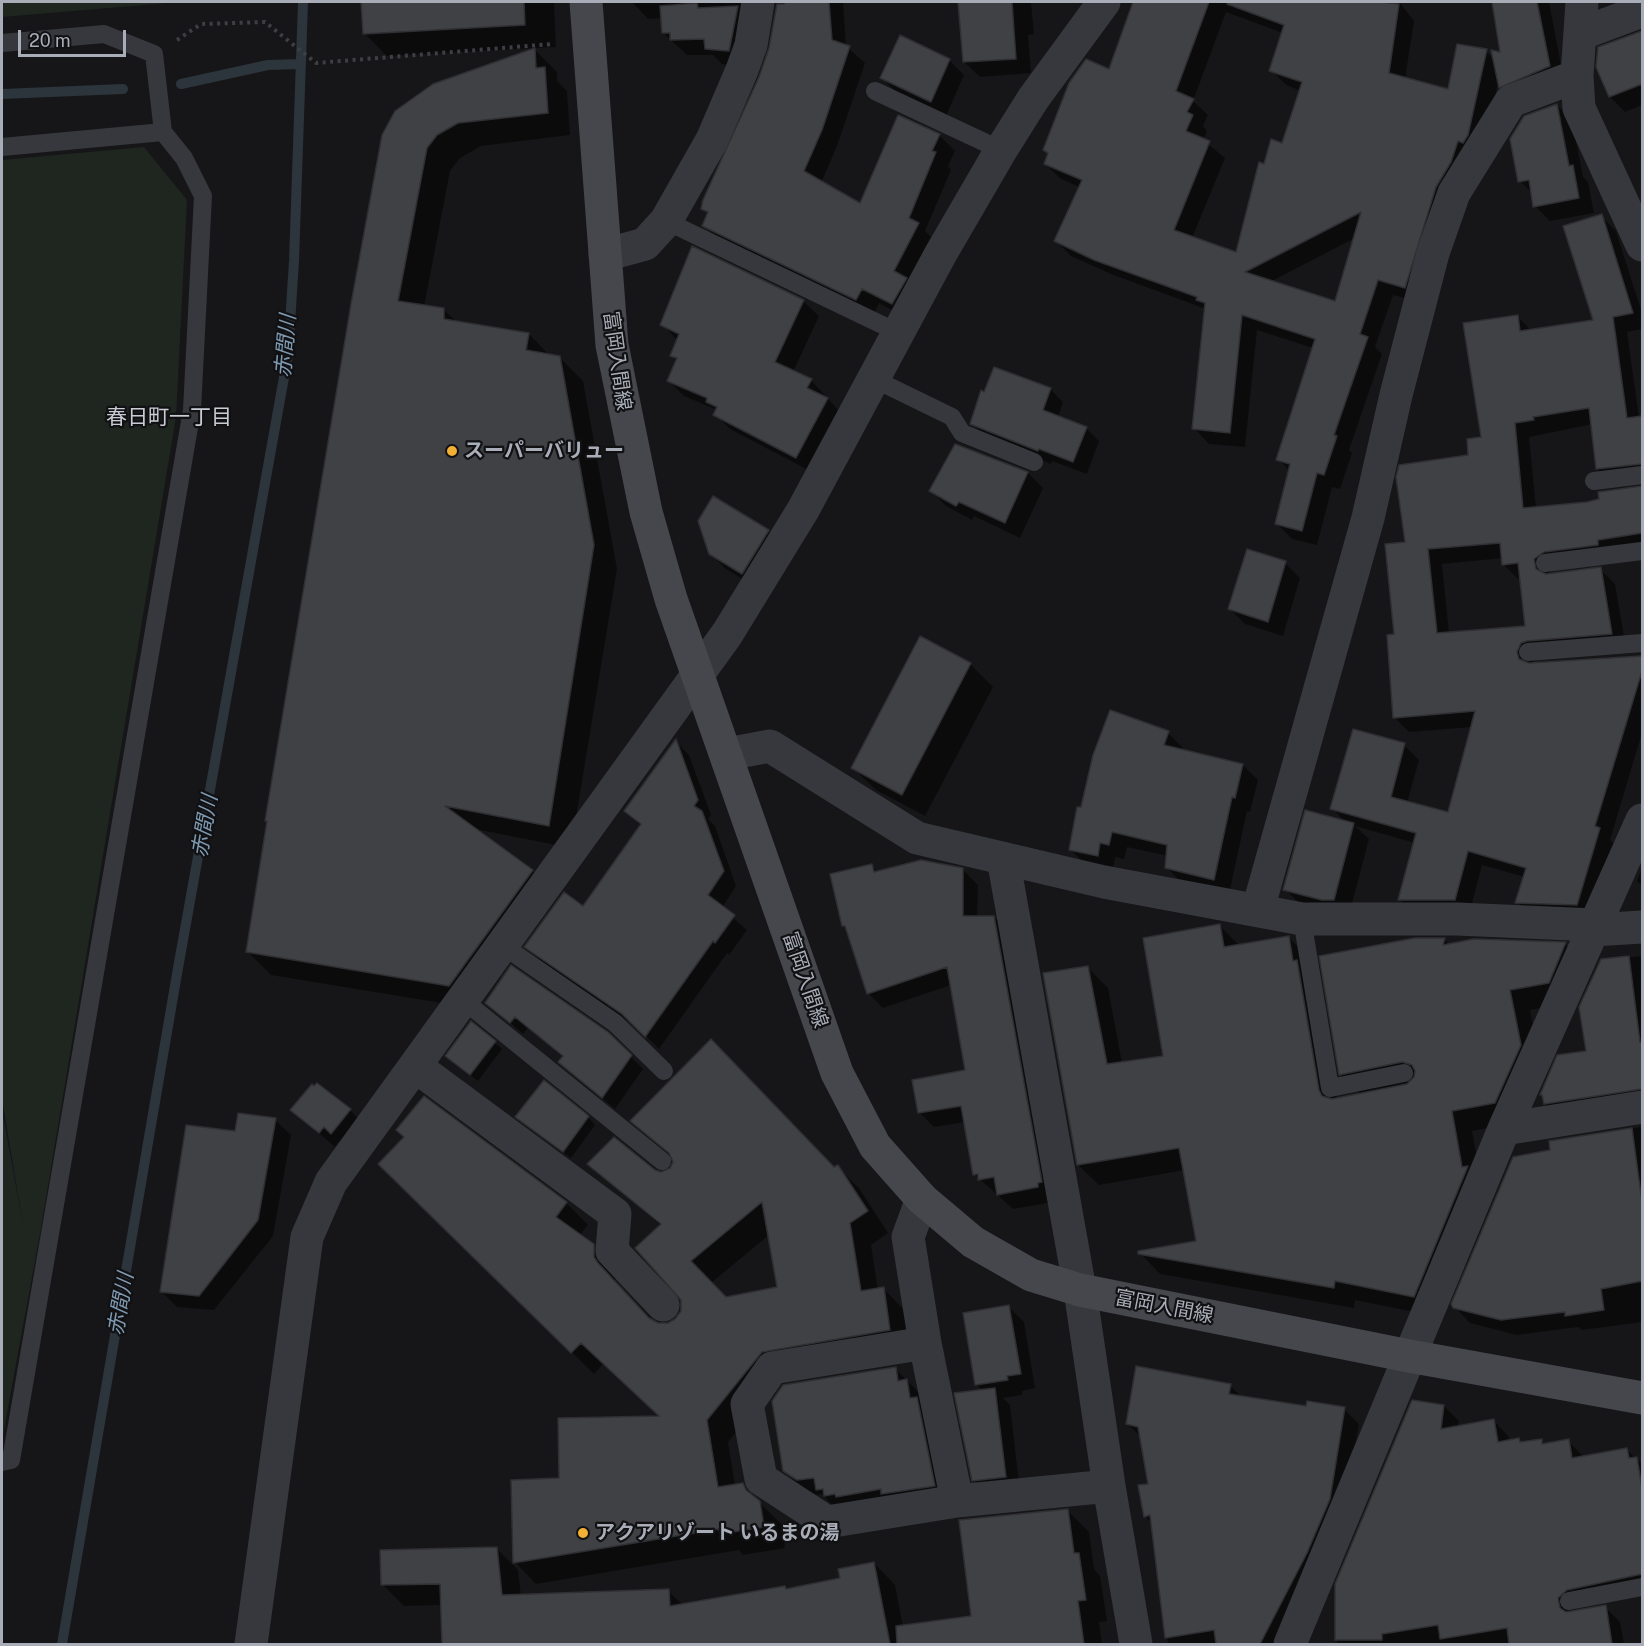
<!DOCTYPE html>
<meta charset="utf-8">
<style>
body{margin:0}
#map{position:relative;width:1644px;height:1646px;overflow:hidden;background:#161618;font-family:"Public Sans",sans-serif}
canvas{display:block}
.frame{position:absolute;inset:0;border:3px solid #a8adb8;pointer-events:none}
.scale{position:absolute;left:18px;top:30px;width:108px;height:27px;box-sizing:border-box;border:3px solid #a8adb8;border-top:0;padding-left:8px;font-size:18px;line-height:21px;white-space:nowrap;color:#a8adb8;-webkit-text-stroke:4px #111113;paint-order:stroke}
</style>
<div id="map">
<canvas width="1644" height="1646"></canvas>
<div class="frame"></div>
<div class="scale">20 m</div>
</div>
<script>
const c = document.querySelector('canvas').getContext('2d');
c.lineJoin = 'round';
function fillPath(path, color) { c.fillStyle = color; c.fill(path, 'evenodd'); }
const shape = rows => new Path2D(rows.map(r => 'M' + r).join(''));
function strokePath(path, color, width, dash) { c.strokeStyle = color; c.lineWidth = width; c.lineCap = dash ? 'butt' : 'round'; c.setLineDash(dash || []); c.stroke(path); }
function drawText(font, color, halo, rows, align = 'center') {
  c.font = font + ' "Public Sans","Noto Sans JP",sans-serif'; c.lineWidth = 4.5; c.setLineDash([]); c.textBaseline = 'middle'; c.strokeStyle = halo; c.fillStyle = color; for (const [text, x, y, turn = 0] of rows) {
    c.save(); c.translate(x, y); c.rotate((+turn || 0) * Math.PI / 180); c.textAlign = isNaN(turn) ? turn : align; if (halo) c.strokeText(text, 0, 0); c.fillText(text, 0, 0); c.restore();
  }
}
fillPath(shape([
 [2,2,180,2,2,17],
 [144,147,187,200,176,417,41,1228,2,1440,2,1110,24,1230,2,1099,2,160]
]), '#1e261f');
fillPath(shape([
 [362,2,554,2,556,47,387,56,364,33],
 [632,2,766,2,744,67,722,64,713,55,687,55,663,33,662,18,648,19],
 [778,2,843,2,846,46,865,63,837,146,821,183,860,205,939,135,955,151,948,166,951,170,925,231,934,240,908,319,879,303,873,315,720,241,704,225,709,215,703,209,770,52],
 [960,2,1031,2,1034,34,1028,35,1031,73,980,77,964,62],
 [1135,2,1399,2,1414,21,1405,79,1449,91,1486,51,1495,60,1502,54,1493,2,1549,2,1564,81,1516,102,1500,87,1499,78,1483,151,1420,302,1393,295,1375,347,1382,354,1349,450,1352,453,1340,489,1332,487,1317,545,1292,539,1277,524,1290,471,1278,459,1313,348,1257,330,1245,447,1209,444,1194,428,1206,309,1111,274,1071,256,1056,241,1080,187,1061,179,1045,164,1049,154,1045,150,1110,71],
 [1226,12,1283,33,1271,70,1286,85,1301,91,1283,145,1265,166,1237,254,1192,238,1225,158,1203,140,1207,131,1203,126,1208,115,1193,101],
 [1355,238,1336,303,1270,282],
 [1642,32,1642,105,1625,112,1610,97,1598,66,1599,48],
 [534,49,557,72,557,81,567,91,570,135,481,146,460,158,450,171,424,307,443,309,457,322,529,334,550,356,560,358,583,381,617,569,571,848,475,829,532,871,555,894,472,1008,271,975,248,952,383,135],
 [949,60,964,75,946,116,897,93,882,78],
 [1557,105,1572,120,1583,177,1588,182,1594,213,1550,221,1535,206,1533,194,1520,181],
 [1601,216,1616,231,1642,313,1642,329,1627,332,1639,418,1642,418,1642,480,1612,484,1597,469,1593,424,1529,437,1536,508,1601,501,1600,493,1642,487,1642,551,1559,566,1548,574,1600,569,1615,584,1626,648,1542,655,1531,663,1642,657,1642,733,1610,840,1614,844,1592,920,1532,917,1517,902,1525,877,1482,865,1469,915,1415,915,1400,900,1415,843,1355,826,1369,839,1349,915,1300,904,1285,889,1345,822,1332,808,1404,745,1419,760,1407,803,1449,814,1472,727,1409,732,1394,717,1395,636,1407,543,1483,439,1517,316,1532,331,1595,321],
 [1503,558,1503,564,1518,579,1521,579,1527,628,1449,633,1442,564],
 [693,248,803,301,819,316,793,372,811,380,842,414,812,472,730,429,715,414,717,410,684,396,669,381,677,361,672,355,677,340,662,324],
 [1050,389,1063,402,1058,417,1086,428,1099,441,1087,474,1052,461,1051,464,984,436,971,422],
 [962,447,1028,473,1043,488,1020,538,974,516,972,520,946,506,931,491],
 [768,531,783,546,757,588,726,569,710,553],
 [1285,563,1300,578,1283,636,1245,624,1230,609],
 [970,664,993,687,925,816,876,790,853,768],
 [1168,733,1183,748,1182,751,1243,765,1258,780,1250,812,1247,811,1229,894,1182,883,1167,868,1168,856,1127,847,1124,859,1115,857,1113,870,1086,865,1071,850,1082,809],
 [676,742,689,755,711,815,708,819,715,826,736,886,722,908,747,930,729,955,727,953,659,1049,637,1027,540,960,526,946,584,908,641,826,626,811],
 [872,866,878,872,963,870,978,885,977,917,994,917,1009,933,1053,1202,1013,1209,974,1174,965,1122,934,1127,919,1112,967,1071,951,985,883,1008,868,993,848,930,844,926],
 [1642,868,1642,886,1637,881],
 [1220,926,1240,946,1288,937,1309,958,1317,982,1337,1100,1361,1095,1341,1074,1444,939,1450,945,1474,940,1565,944,1585,964,1569,1003,1530,1010,1541,1066,1515,1123,1472,1131,1481,1181,1434,1316,1355,1300,1354,1308,1160,1274,1140,1253,1197,1242,1185,1170,1099,1185,1078,1165,1087,967,1108,988,1122,1063,1165,1058],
 [1642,956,1642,1107,1560,1118,1545,1103,1541,1095,1588,1052,1602,960],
 [487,1003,607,1033,643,1069,615,1109,560,1062,564,1058,528,1028,523,1034],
 [471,1023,502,1049,478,1081,454,1063],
 [425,1098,566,1203,588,1225,579,1236,615,1268,615,1280,620,1287,658,1325,668,1325,677,1319,683,1310,683,1300,661,1226,589,1164,661,1174,671,1170,675,1162,673,1158,632,1121,834,1169,837,1167,859,1188,888,1233,871,1245,878,1290,884,1289,905,1311,911,1351,784,1373,728,1442,735,1486,742,1485,781,1524,785,1548,743,1555,739,1550,536,1584,515,1562,561,1480,661,1417,603,1364,594,1374,401,1185,405,1138],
 [769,1235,778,1288,726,1298,711,1283],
 [292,1110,350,1110,365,1126,347,1148,339,1141,335,1147],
 [517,1117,588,1117,595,1125,571,1158],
 [275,1120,291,1135,273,1236,214,1310,177,1307,162,1292,237,1133],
 [1642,1127,1642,1322,1582,1330,1578,1327,1517,1335,1470,1323,1455,1307,1552,1151,1551,1142],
 [1009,1307,1024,1322,1035,1388,1022,1391,1022,1395,1003,1398,1010,1405,1020,1492,989,1495,973,1480,983,1391,976,1384],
 [895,1368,922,1396,949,1500,832,1505,822,1494,814,1495,800,1486,784,1470],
 [1230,1386,1242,1397,1308,1408,1344,1409,1359,1424,1344,1514,1283,1644,1168,1644,1153,1524,1145,1516,1150,1485,1141,1437,1127,1424],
 [1444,1406,1459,1421,1458,1427,1494,1421,1508,1436,1510,1441,1519,1440,1522,1443,1541,1440,1545,1445,1568,1441,1584,1457,1627,1450,1642,1464,1642,1591,1577,1607,1575,1612,1605,1607,1620,1622,1624,1644,1321,1644,1337,1644,1337,1585],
 [1067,1510,1089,1532,1094,1569,1100,1576,1107,1621,1099,1622,1102,1644,443,1644,442,1605,404,1606,382,1584,496,1548,518,1570,521,1596,668,1591,683,1605,785,1587,788,1591,842,1579,874,1563,895,1585,903,1627,973,1618]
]), '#0007');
strokePath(shape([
 [181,84,268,65,300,64],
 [2,94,123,89],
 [62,1644,178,968,288,355,294,261,303,2]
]), '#2c353c', 10);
const building = shape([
 [361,2,524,2,525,25,363,34,361,2],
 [784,2,829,2,832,40,850,46,822,130,804,171,860,203,898,115,940,134,932,151,936,152,909,218,919,223,894,271,907,278,892,304,862,289,856,300,702,226,708,212,701,209,703,200,759,77,769,48,777,4,784,4,784,2],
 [958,2,1012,2,1016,59,963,62,958,2],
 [1133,2,1209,2,1176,91,1194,99,1187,112,1193,115,1186,131,1210,141,1174,230,1236,252,1259,162,1264,164,1271,139,1282,143,1302,82,1269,71,1284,25,1227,4,1228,2,1382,2,1399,4,1389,73,1448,89,1457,44,1487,49,1468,135,1463,143,1458,141,1451,162,1436,187,1405,288,1378,280,1360,334,1368,337,1334,435,1337,436,1324,475,1317,473,1302,531,1275,524,1290,464,1276,460,1315,339,1242,315,1230,433,1192,429,1205,303,1196,300,1197,297,1094,260,1054,241,1082,180,1044,164,1048,153,1043,150,1069,83,1086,59,1109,69,1133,2],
 [1361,212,1335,301,1245,272,1361,212],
 [1492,2,1537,2,1550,66,1499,88,1491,50,1500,52,1492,2],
 [697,3,698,8,738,6,729,51,705,49,704,39,670,40,670,33,662,33,660,6,697,3],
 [1642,31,1642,84,1609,97,1596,67,1598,47,1642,31],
 [900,35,950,59,931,102,880,78,900,35],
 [535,48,536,68,545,67,548,113,458,123,437,135,427,148,398,301,444,308,444,319,529,333,526,350,560,356,594,545,549,826,445,806,533,870,449,986,246,952,267,821,265,821,351,304,382,135,395,111,433,84,535,48],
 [1557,104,1569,166,1573,165,1579,198,1533,207,1529,180,1518,182,1510,139,1524,116,1557,104],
 [1602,214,1633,313,1613,317,1627,418,1642,416,1642,464,1596,469,1589,408,1533,417,1534,420,1515,423,1523,508,1587,502,1599,499,1598,492,1642,486,1642,533,1598,540,1598,545,1544,552,1534,559,1536,569,1546,574,1601,567,1612,634,1527,641,1521,643,1517,652,1519,659,1529,663,1642,656,1642,671,1595,826,1600,828,1577,905,1515,903,1526,868,1468,851,1455,900,1398,900,1416,833,1330,809,1353,729,1405,743,1391,797,1448,812,1475,711,1393,718,1387,635,1394,634,1385,544,1405,542,1396,477,1399,465,1468,455,1467,439,1481,437,1463,323,1518,315,1520,331,1593,320,1563,226,1602,214],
 [1500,543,1502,565,1518,563,1525,626,1437,633,1428,549,1500,543],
 [692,246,804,300,775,362,812,379,807,388,828,398,796,458,713,415,717,407,706,402,707,398,667,381,677,358,670,356,679,334,660,325,692,246],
 [994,367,1051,388,1043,410,1087,427,1073,462,1039,449,1038,451,970,424,981,390,984,392,994,367],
 [955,444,1028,472,1005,523,959,502,956,506,929,491,955,444],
 [713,496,769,530,742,574,709,554,698,521,713,496],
 [1247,549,1286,561,1268,622,1228,609,1247,549],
 [920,636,971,663,902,795,851,768,920,636],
 [1110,710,1169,731,1164,745,1243,764,1235,798,1232,797,1214,880,1165,868,1167,845,1112,832,1109,845,1100,843,1098,856,1069,850,1077,807,1081,807,1093,755,1110,710],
 [676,739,698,800,694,806,702,811,724,871,708,895,735,915,715,943,713,941,645,1037,622,1014,524,947,564,892,583,906,641,824,624,811,676,739],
 [1305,810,1354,823,1334,900,1322,900,1283,890,1305,810],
 [921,860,963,868,963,916,994,916,1042,1182,1038,1183,1038,1187,997,1195,994,1177,978,1180,978,1174,973,1175,961,1106,918,1113,912,1080,965,1070,947,967,867,994,845,926,842,926,830,874,872,864,874,872,921,860],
 [1220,924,1224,947,1289,936,1293,961,1297,960,1319,1090,1322,1096,1332,1099,1407,1084,1414,1077,1415,1071,1412,1065,1402,1062,1339,1075,1319,956,1415,938,1445,938,1443,945,1474,939,1566,942,1549,983,1510,990,1521,1045,1495,1103,1452,1111,1462,1167,1468,1166,1414,1297,1335,1281,1334,1288,1138,1254,1138,1251,1196,1241,1179,1148,1077,1165,1043,973,1088,966,1107,1064,1163,1056,1143,938,1220,924],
 [1629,956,1640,1042,1642,1042,1642,1089,1544,1104,1542,1095,1540,1095,1557,1055,1586,1051,1579,1007,1601,959,1629,956],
 [511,965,608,1032,632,1055,602,1098,558,1062,563,1056,515,1017,510,1023,485,1003,511,965],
 [471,1021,496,1041,470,1075,445,1056,471,1021],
 [711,1039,834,1167,838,1165,868,1211,850,1223,861,1291,884,1287,890,1330,762,1352,707,1420,718,1487,743,1483,746,1490,760,1501,764,1527,720,1534,719,1529,513,1563,511,1480,559,1478,558,1418,659,1416,581,1343,571,1353,378,1164,404,1137,396,1130,424,1096,567,1202,556,1217,594,1244,594,1257,598,1263,649,1318,658,1323,668,1323,675,1319,681,1311,681,1300,635,1248,661,1224,587,1164,614,1137,655,1170,661,1172,670,1168,673,1162,669,1153,630,1121,711,1039],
 [762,1202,777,1287,726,1297,691,1261,762,1202],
 [544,1080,589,1116,563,1152,515,1117,544,1080],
 [317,1083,351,1109,331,1134,324,1127,319,1133,290,1110,312,1084,314,1086,317,1083],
 [238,1113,276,1118,258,1220,199,1296,160,1292,186,1125,235,1131,238,1113],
 [1632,1128,1642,1202,1642,1281,1601,1289,1604,1310,1565,1316,1565,1312,1501,1320,1453,1308,1451,1304,1513,1157,1550,1150,1549,1141,1632,1128],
 [1009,1305,1021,1374,1007,1376,1008,1380,975,1385,963,1313,1009,1305],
 [1136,1366,1231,1384,1229,1394,1306,1406,1307,1401,1345,1407,1330,1499,1307,1553,1260,1644,1216,1644,1214,1630,1165,1638,1150,1515,1144,1517,1138,1485,1148,1484,1138,1427,1126,1424,1136,1366],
 [896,1367,898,1381,907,1379,910,1398,917,1397,935,1486,881,1494,881,1489,836,1497,835,1494,824,1496,823,1489,816,1490,814,1478,797,1480,783,1471,772,1401,783,1385,896,1367],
 [995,1388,1006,1477,972,1481,954,1393,995,1388],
 [1412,1400,1444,1405,1441,1429,1494,1419,1498,1442,1519,1438,1520,1442,1542,1439,1542,1444,1569,1439,1572,1458,1627,1448,1629,1458,1637,1457,1642,1489,1642,1574,1567,1590,1558,1598,1560,1608,1566,1612,1606,1605,1612,1644,1509,1644,1507,1628,1440,1639,1438,1625,1382,1634,1382,1640,1335,1640,1335,1584,1412,1400],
 [1068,1509,1074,1553,1079,1553,1086,1600,1078,1601,1084,1644,897,1644,896,1626,971,1616,959,1520,1068,1509],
 [497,1547,502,1595,669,1589,670,1606,785,1586,786,1589,840,1578,838,1569,874,1562,890,1644,442,1644,440,1584,381,1585,380,1550,497,1547]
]);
fillPath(building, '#404145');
strokePath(building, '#303034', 1.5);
strokePath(shape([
 [177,40,201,24,265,22,316,63,552,44]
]), '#3d3f44', 4, [3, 4.5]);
strokePath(shape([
 [2,43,104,34,154,54,163,132],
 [875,91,1001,150],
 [2,147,163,132,184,158,203,196,192,410,11,1460,2,1462],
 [666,221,899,333],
 [874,379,952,417,962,433,1034,462],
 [1594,481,1642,475],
 [1545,563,1642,551],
 [1528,652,1642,643],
 [1302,919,1330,1088,1404,1073],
 [502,945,615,1023,664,1071],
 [463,1000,662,1161],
 [1569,1601,1642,1587]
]), '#37383d', 18);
strokePath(shape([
 [1582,2,1577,76,1579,108,1642,245],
 [1580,34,1642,11],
 [605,255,645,244,666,221,712,140,742,70,751,45,758,2],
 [727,754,770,746,917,838,1104,882,1302,919,1457,919,1595,925],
 [1003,858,1080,1290,1109,1486,1136,1644],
 [1258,909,1368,518,1396,395,1433,253,1454,193,1511,101,1577,76],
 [1593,930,1642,927],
 [415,1066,615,1214,612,1251,663,1305],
 [1504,1129,1642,1107],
 [922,1199,908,1237,925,1343,957,1501,827,1522,761,1479,747,1404,772,1368,925,1343],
 [957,1501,1109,1486],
 [251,1644,307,1237,331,1182,727,634,803,510,940,255,1001,150,1033,99,1104,2],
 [1290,1644,1504,1129,1642,820]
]), '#37383d', 33);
strokePath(shape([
 [586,2,612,345,646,512,671,599,837,1073,875,1146,922,1199,973,1242,1031,1275,1080,1290,1409,1356,1642,1398]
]), '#45474d', 33);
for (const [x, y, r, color] of [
 [452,451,6,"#f2b134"],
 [583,1533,6,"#f2b134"]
]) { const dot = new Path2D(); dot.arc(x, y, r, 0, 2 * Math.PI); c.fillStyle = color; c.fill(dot); strokePath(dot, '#111113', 2); }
drawText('20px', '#a8adb8', '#111113', [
 ["富岡入間線",617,361,82],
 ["富岡入間線",805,980,71],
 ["富岡入間線",1164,1307,11]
]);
drawText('bold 20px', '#a8adb8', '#111113', [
 ["スーパーバリュー",464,451],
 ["アクアリゾート いるまの湯",595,1533]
], 'left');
drawText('italic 21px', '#7f9bb3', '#111113', [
 ["赤間川",286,346,-85],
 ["赤間川",205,826,-80],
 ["赤間川",121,1304,-80]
]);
drawText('21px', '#c9ccd4', '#111113', [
 ["春日町一丁目",169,418]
]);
</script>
